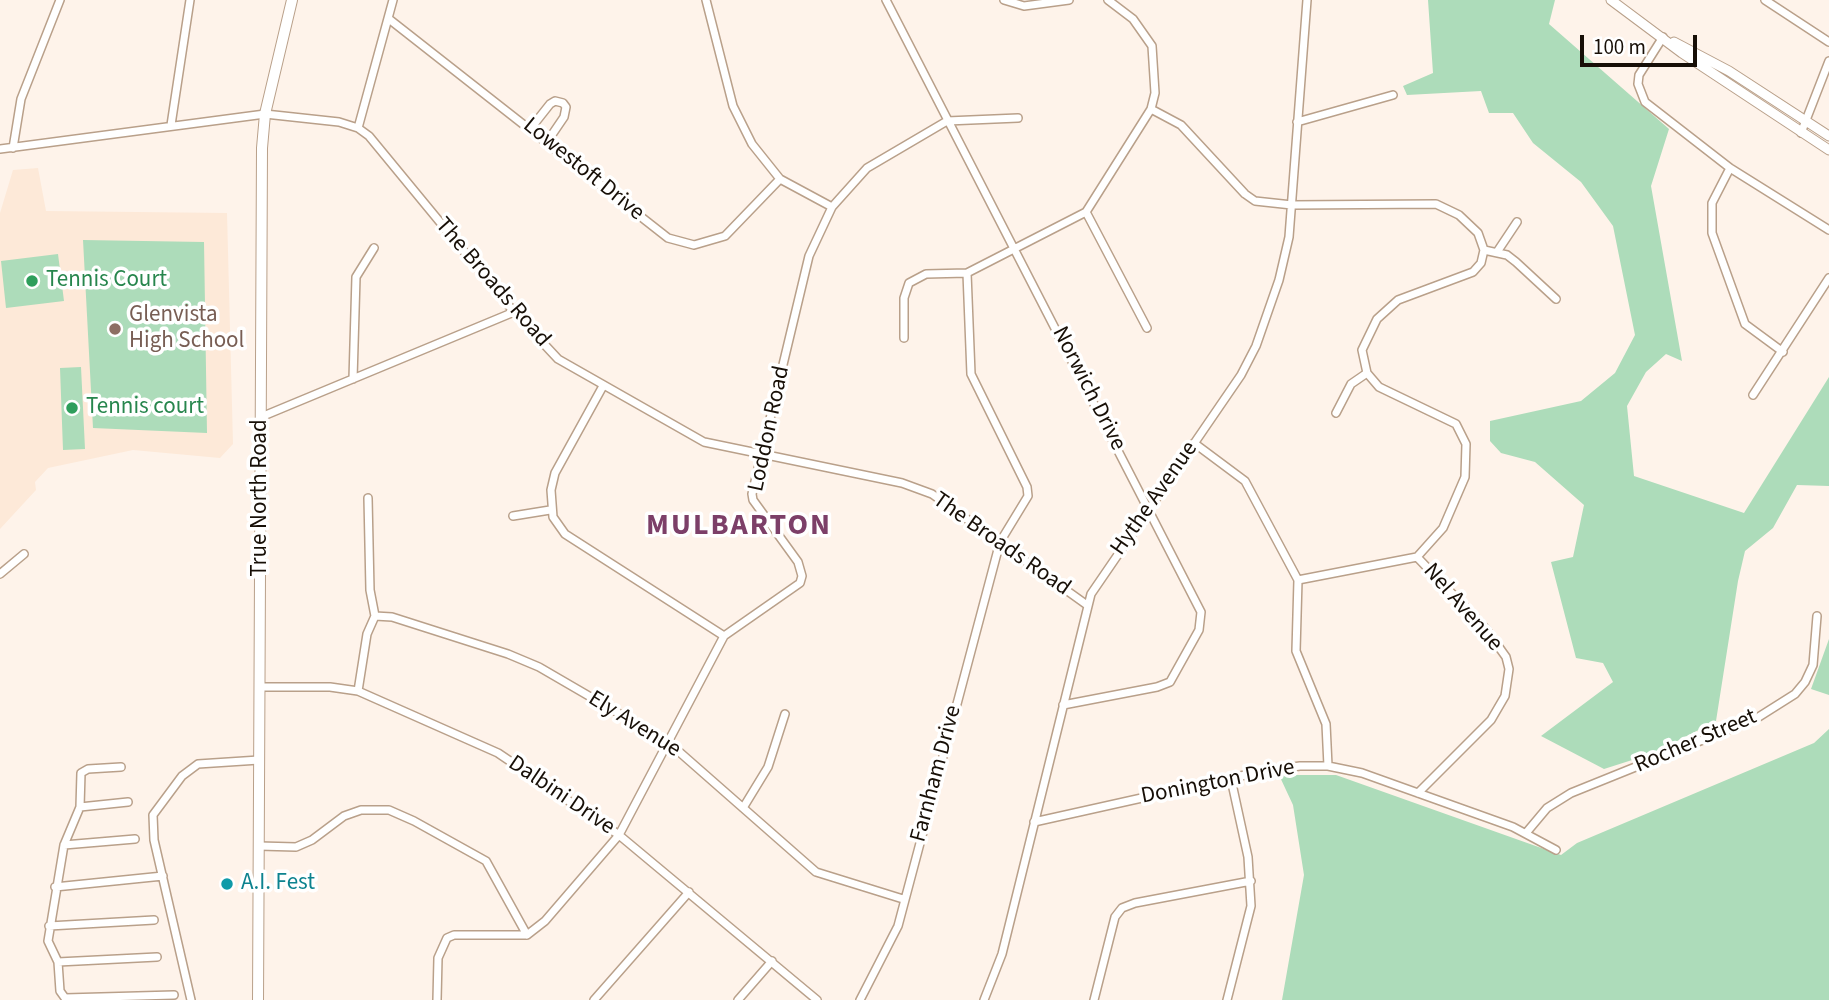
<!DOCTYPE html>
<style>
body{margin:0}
#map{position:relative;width:1829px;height:1000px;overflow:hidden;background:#fef3ea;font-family:"Source Sans 3",sans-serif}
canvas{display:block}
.scale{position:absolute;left:1580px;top:35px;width:117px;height:32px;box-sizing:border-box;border:4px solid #170f07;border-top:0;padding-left:9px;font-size:21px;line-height:24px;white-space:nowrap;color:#170f07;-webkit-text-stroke:5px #fff;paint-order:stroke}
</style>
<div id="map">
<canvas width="1829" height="1000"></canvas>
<div class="scale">100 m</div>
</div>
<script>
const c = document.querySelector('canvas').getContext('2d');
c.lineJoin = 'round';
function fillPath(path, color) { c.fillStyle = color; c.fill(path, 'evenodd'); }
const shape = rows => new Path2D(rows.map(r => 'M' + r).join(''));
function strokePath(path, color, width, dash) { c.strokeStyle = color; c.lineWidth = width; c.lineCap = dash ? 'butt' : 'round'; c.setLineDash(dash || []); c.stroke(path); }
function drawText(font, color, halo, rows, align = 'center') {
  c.font = font + ' "Source Sans 3",sans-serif'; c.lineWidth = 7; c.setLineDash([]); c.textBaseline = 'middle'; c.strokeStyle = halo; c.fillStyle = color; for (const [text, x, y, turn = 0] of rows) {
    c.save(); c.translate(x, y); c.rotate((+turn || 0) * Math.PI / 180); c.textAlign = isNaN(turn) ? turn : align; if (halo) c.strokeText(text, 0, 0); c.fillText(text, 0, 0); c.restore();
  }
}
fillPath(shape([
 [38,168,46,211,227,213,233,444,220,458,133,450,48,468,35,482,36,490,0,529,0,213,13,170]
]), '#fde9d8');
fillPath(shape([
 [1428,0,1555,0,1549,24,1669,129,1651,186,1682,361,1666,354,1646,372,1627,406,1634,476,1744,513,1829,377,1829,486,1797,485,1773,528,1745,551,1738,581,1716,721,1654,753,1604,769,1541,736,1613,682,1603,663,1576,658,1551,562,1573,557,1584,505,1535,462,1501,453,1490,441,1490,421,1581,401,1615,373,1635,335,1613,226,1581,182,1533,143,1513,113,1489,113,1481,91,1407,95,1403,86,1433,73],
 [83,240,204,242,207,433,93,428],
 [58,254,64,301,6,308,1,261],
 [81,367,85,449,63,450,60,368],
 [1829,639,1829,695,1811,689],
 [1829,729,1829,1000,1282,1000,1304,875,1293,805,1279,775,1336,775,1561,855,1577,843,1814,743]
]), '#addcba');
const minor = shape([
 [706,0,733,106,752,144,780,179,832,207],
 [886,0,1201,612,1199,630,1170,682,1157,687,1063,705],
 [1004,0,1024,6,1069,0],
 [1765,0,1829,42],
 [389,19,668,238,694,245,725,236,780,179],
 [1663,37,1639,75,1638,84,1645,102,1730,168,1829,230],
 [1151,109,1181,125,1245,194,1255,201,1292,205,1436,204,1459,215,1478,233,1484,250,1507,255,1516,262,1556,299],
 [1297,122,1393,95],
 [171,125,190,0],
 [358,128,393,0],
 [531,128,550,104,555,101,563,103,566,107,564,117,547,142],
 [1801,133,1829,61],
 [13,148,21,99,60,0],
 [0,149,265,114,339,122,358,128,369,136,514,312,558,359,704,442,902,483,932,494,1087,605],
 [1730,168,1712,203,1712,233,1745,324,1783,352],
 [1086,212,1147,328],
 [1497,252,1517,222],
 [904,338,904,298,909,283,926,274,967,273,1086,212,1151,109,1155,93,1152,46,1133,19,1108,0],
 [353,379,356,277,374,248],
 [603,386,555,473,551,490,553,517,565,534,724,636],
 [1753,395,1829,278],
 [1336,413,1351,384,1367,373,1362,350,1377,319,1398,300,1473,272,1481,263,1484,250],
 [261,417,514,312],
 [1194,443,1245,481,1298,580,1296,651,1326,724,1328,766],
 [513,516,550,510],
 [1417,557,1486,629,1506,657,1509,669,1505,696,1491,720,1418,793],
 [0,574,24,554],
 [1298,580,1417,557,1443,528,1465,477,1466,444,1456,424,1379,387,1367,373],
 [375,616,392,617,508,654,539,667,668,742,816,872,903,899],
 [260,687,330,687,358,691,498,753,619,835,817,1000],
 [358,691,367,634,375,616,370,590,368,498],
 [121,767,88,769,81,773,80,807,64,845,48,941,58,962,60,991,65,998,174,995],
 [80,807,128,802],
 [743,808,768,767,785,714],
 [1034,822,1263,771,1300,766,1328,766,1362,773,1513,827,1556,850],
 [1526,833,1547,808,1571,793,1757,718,1795,694,1805,682,1813,665,1817,616],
 [64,845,135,839],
 [259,846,296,847,312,840,344,816,361,810,389,810,414,821,486,861,527,935],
 [55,887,163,876],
 [49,926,154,920],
 [58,962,157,957],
 [191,1000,154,840,153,815,182,776,198,764,259,760],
 [437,1000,438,958,447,938,454,935,527,935,545,921,619,835,724,636,800,583,802,576,798,562,753,500,752,494,809,256,832,207,867,168,947,121,1018,118],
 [594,1000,689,892],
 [738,1000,772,961],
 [860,1000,898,926,1000,542,1028,496,1027,487,971,374,967,273],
 [984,1000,1002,954,1091,594,1241,375,1256,346,1279,280,1289,237,1307,0],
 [1094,1000,1115,917,1122,908,1135,903,1251,881],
 [1227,1000,1251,906,1248,857,1231,779]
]);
const tertiary = shape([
 [1611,0,1682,53,1829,150],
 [1674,42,1729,71,1829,136]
]);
const secondary = shape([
 [258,1000,262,148,265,114,292,0]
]);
strokePath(minor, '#b9a08a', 10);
strokePath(tertiary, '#b9a08a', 11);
strokePath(secondary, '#b9a08a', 12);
strokePath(minor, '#fff', 7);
strokePath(tertiary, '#fff', 9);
strokePath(secondary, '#fff', 10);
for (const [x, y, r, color] of [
 [32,281,7,"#2e9e5b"],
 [115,329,7,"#8d6e63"],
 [72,408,7,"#2e9e5b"],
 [227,884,7,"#0f9aa8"]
]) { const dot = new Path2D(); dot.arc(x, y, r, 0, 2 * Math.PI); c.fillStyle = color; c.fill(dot); strokePath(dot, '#fff', 2.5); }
drawText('23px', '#170f07', '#fff', [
 ["Lowestoft Drive",583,170,39],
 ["The Broads Road",492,283,49],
 ["Norwich Drive",1088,389,63],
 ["Loddon Road",770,429,-78],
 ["True North Road",261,498,-90],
 ["Hythe Avenue",1155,499,-55],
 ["The Broads Road",1001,545,35],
 ["Nel Avenue",1462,608,49],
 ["Ely Avenue",634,725,32],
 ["Rocher Street",1696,742,-23],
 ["Farnham Drive",937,774,-75],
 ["Donington Drive",1218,783,-11],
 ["Dalbini Drive",561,796,34]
]);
drawText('23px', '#27864d', '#fff', [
 ["Tennis Court",46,281],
 ["Tennis court",86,408]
], 'left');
drawText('23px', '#785e54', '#fff', [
 ["Glenvista",129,316],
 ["High School",129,342]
], 'left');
drawText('23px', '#0d838f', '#fff', [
 ["A.I. Fest",241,884]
], 'left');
c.letterSpacing = '2px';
drawText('bold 30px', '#7c3f68', '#fff', [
 ["MULBARTON",739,527]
]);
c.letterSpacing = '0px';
</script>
